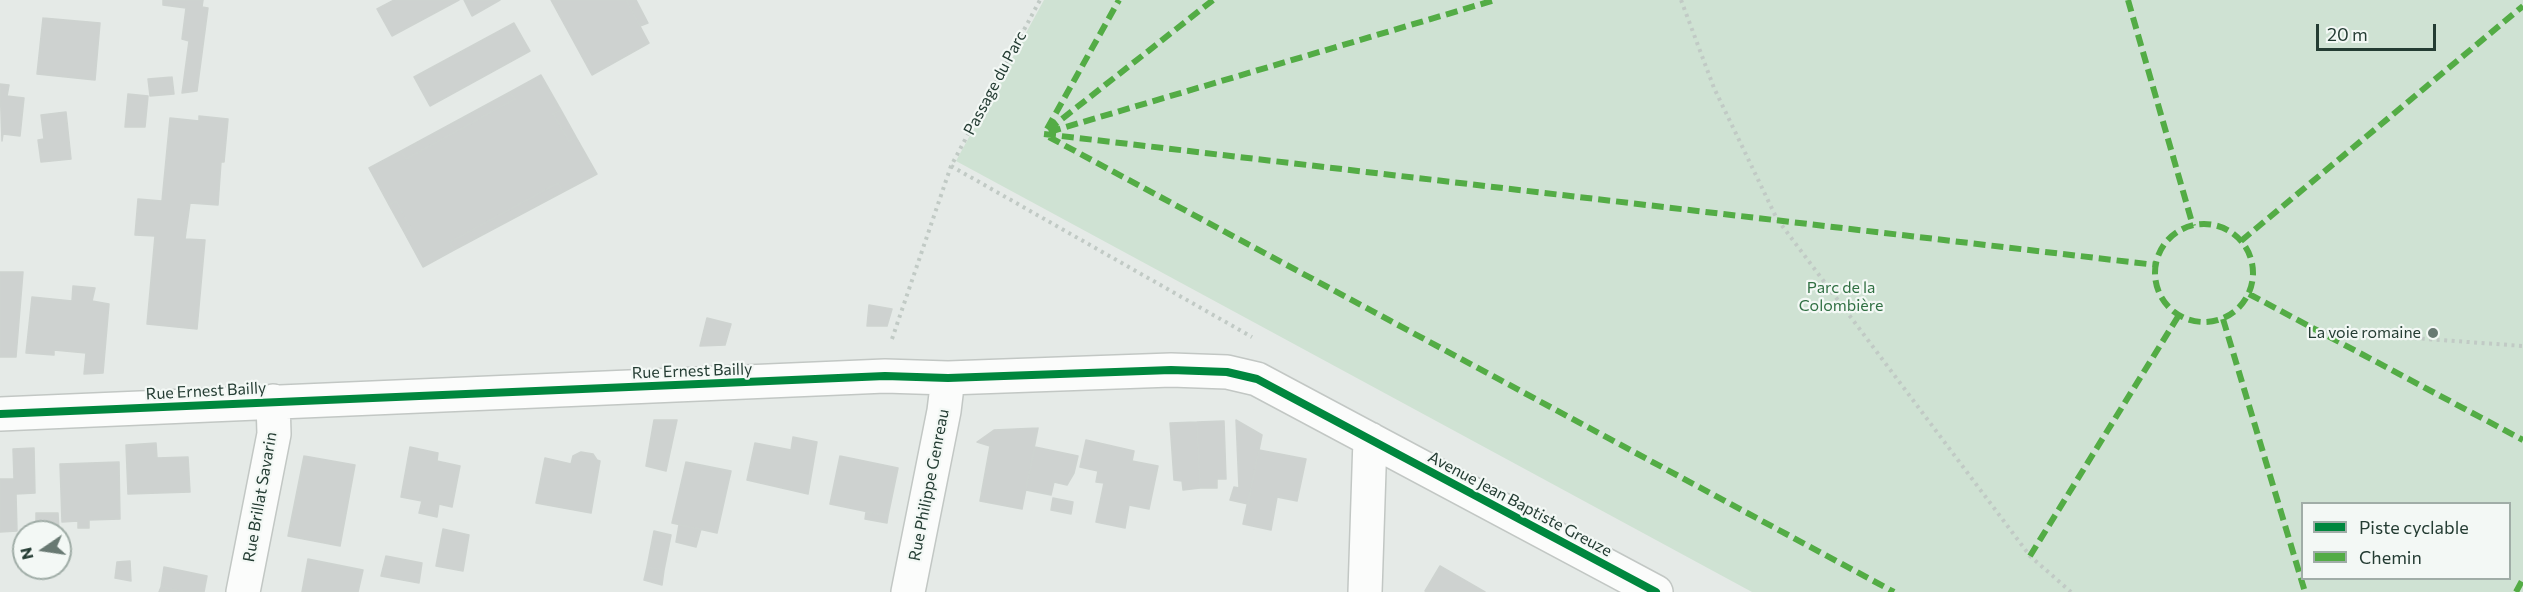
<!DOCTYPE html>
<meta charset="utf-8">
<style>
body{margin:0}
#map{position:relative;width:2523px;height:592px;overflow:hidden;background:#e5eae7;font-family:Commissioner,sans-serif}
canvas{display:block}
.legend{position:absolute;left:2301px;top:502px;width:210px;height:78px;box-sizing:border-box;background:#f3f8f5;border:2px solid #a0ada7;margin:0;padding:8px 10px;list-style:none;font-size:18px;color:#243c33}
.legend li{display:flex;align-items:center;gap:12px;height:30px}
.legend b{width:30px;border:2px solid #a0ada7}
.north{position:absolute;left:12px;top:520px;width:60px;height:60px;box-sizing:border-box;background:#f3f8f5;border:2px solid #a0ada7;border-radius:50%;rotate:257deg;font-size:16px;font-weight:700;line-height:24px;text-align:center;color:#243c33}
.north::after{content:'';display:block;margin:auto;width:21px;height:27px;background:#687972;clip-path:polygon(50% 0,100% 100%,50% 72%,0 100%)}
.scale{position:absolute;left:2316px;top:24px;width:120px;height:27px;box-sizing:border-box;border:3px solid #243c33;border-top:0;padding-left:8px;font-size:18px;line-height:21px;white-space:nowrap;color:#243c33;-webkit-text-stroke:4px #f3f8f5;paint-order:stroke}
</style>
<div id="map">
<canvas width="2523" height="592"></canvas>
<ul class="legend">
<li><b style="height:8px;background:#00873e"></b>Piste cyclable</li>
<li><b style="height:8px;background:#53ac45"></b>Chemin</li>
</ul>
<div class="north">N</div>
<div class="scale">20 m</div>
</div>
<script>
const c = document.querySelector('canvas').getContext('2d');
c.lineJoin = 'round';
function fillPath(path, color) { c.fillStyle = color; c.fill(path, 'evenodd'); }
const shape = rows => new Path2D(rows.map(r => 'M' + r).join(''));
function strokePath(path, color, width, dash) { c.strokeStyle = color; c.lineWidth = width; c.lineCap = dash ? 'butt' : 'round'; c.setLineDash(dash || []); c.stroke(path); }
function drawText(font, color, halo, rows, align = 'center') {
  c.font = font + ' Commissioner,sans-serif'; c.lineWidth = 4.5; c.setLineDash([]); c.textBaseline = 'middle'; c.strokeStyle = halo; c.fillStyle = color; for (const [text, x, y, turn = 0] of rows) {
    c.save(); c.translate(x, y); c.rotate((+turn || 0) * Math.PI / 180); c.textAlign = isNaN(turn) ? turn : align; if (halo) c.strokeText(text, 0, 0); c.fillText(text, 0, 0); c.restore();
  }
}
fillPath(shape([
 [1044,0,2523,0,2523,592,1752,592,956,161],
 [2302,504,2510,504,2510,578,2302,578]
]), '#cfe2d3');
const building = shape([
 [163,0,203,0,202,7,208,8,197,91,182,93,189,41,182,39,186,8,163,5,163,0],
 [394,0,459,0,392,36,377,9,394,0],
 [464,0,500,0,472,16,464,0],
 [551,0,626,0,649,43,592,75,551,0],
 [626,0,636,0,648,23,640,26,626,0],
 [43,18,100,23,95,80,37,74,43,18],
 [514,23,530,51,430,106,414,77,514,23],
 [541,75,561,110,553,114,569,141,576,137,597,174,563,192,558,183,450,242,454,250,423,267,404,232,411,229,396,201,389,205,369,168,401,151,406,159,515,99,510,92,541,75],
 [172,77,174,94,150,96,148,79,172,77],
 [0,84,9,85,7,96,24,98,20,136,3,134,2,141,0,84],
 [510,92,515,99,406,159,401,151,510,92],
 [128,94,148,96,145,127,125,127,128,94],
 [561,110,576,137,569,141,553,114,561,110],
 [66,112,71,159,41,162,38,140,44,139,41,115,66,112],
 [199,116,228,119,224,162,221,162,218,205,190,203,185,239,205,240,197,329,147,324,155,236,135,235,138,199,162,201,170,118,199,121,199,116],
 [558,183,563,192,454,250,450,242,558,183],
 [396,201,411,229,404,232,389,205,396,201],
 [0,272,23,272,16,357,0,357,0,272],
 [73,286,95,288,92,301,109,304,103,373,84,374,86,353,54,350,54,355,26,353,32,297,72,301,73,286],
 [869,305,892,309,887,326,867,326,869,305],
 [707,318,731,324,725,345,700,346,707,318],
 [654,420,677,420,666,471,646,466,654,420],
 [1236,420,1262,435,1248,504,1230,500,1234,487,1239,488,1236,420],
 [1224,421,1226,479,1217,479,1217,488,1200,488,1197,422,1224,421],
 [1197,422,1200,488,1183,490,1182,481,1174,480,1170,423,1197,422],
 [1038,428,1022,509,980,501,990,446,977,442,994,430,1038,428],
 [793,437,817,442,808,494,747,480,755,443,791,450,793,437],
 [1086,440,1134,451,1132,461,1158,466,1149,509,1129,505,1125,528,1096,522,1104,483,1096,482,1098,471,1080,467,1086,440],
 [156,443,157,458,188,457,190,492,128,494,126,445,156,443],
 [410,447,438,453,437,461,460,466,452,507,439,504,437,517,419,513,422,501,401,497,410,447],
 [1035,447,1078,456,1074,473,1067,485,1054,482,1051,495,1026,490,1035,447],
 [34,448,35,493,16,494,17,531,0,532,0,479,14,479,13,449,34,448],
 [1259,450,1306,459,1297,501,1277,497,1271,530,1243,524,1259,450],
 [581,452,593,454,597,460,600,461,591,513,536,503,545,458,571,464,573,456,581,452],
 [304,456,355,465,340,546,288,536,304,456],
 [840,456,898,468,888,516,830,504,840,456],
 [119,462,120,519,89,520,89,528,78,528,78,521,62,522,60,464,119,462],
 [686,462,731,471,717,533,672,523,686,462],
 [1053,498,1073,502,1071,514,1051,510,1053,498],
 [866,512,888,516,887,523,865,519,866,512],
 [36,513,58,513,59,532,36,532,36,513],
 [679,525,701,529,696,547,676,542,679,525],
 [443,529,469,535,463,571,436,566,443,529],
 [654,531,671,535,664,570,647,567,654,531],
 [386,556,422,563,419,583,381,576,386,556],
 [308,559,363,570,358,592,302,592,308,559],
 [130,561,131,581,115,578,117,562,130,561],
 [1440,566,1485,592,1427,592,1425,591,1440,566],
 [164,567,207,576,204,592,186,592,161,587,164,567],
 [647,567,664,570,662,585,644,580,647,567],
 [161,587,186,592,159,592,161,587]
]);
fillPath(building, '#ced2d0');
strokePath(building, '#ced3d0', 1.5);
const minor = shape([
 [0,414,885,376,948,378,1171,370,1227,372,1257,379,1656,592],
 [243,592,274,434,273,401],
 [908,592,944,411,948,378],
 [1365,592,1370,439]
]);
strokePath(minor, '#c2c7c4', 36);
strokePath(shape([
 [1681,0,1714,88,1777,219,2030,556,2071,592],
 [951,166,1252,337],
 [2317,331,2523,346],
 [892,339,951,166,1040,0]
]), '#c1cac5', 4, [3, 4.5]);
strokePath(minor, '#fbfcfb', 33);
strokePath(shape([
 [2128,0,2193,226],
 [1047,129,1119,0],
 [1048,130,1213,0],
 [1049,132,1495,0],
 [1044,134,2156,265],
 [1049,137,1894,592],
 '2155 273a49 49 0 1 1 98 0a49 49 0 1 1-98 0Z',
 [2241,241,2523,6],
 [2249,294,2523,440],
 [2223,319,2305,592],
 [2030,556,2179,315],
 [2516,592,2523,579]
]), '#53ac45', 6, [12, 6]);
strokePath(shape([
 [0,414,885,376,948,378,1171,370,1227,372,1257,379,1656,592]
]), '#00873e', 8);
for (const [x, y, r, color] of [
 [2433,333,6,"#687972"]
]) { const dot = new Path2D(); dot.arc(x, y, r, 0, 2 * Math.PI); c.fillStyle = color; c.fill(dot); strokePath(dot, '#f3f8f5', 2); }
drawText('16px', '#243c33', '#f3f8f5', [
 ["Passage du Parc",995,83,-62],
 ["Rue Ernest Bailly",692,371,-2],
 ["Rue Ernest Bailly",206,391,-3],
 ["Rue Philippe Genreau",929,485,-79],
 ["Rue Brillat Savarin",260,497,-80],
 ["Avenue Jean Baptiste Greuze",1520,504,28]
]);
drawText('16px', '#317043', '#f3f8f5', [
 ["Parc de la",1841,288],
 ["Colombière",1841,306]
]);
drawText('16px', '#243c33', '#f3f8f5', [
 ["La voie romaine",2421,333]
], 'right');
</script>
